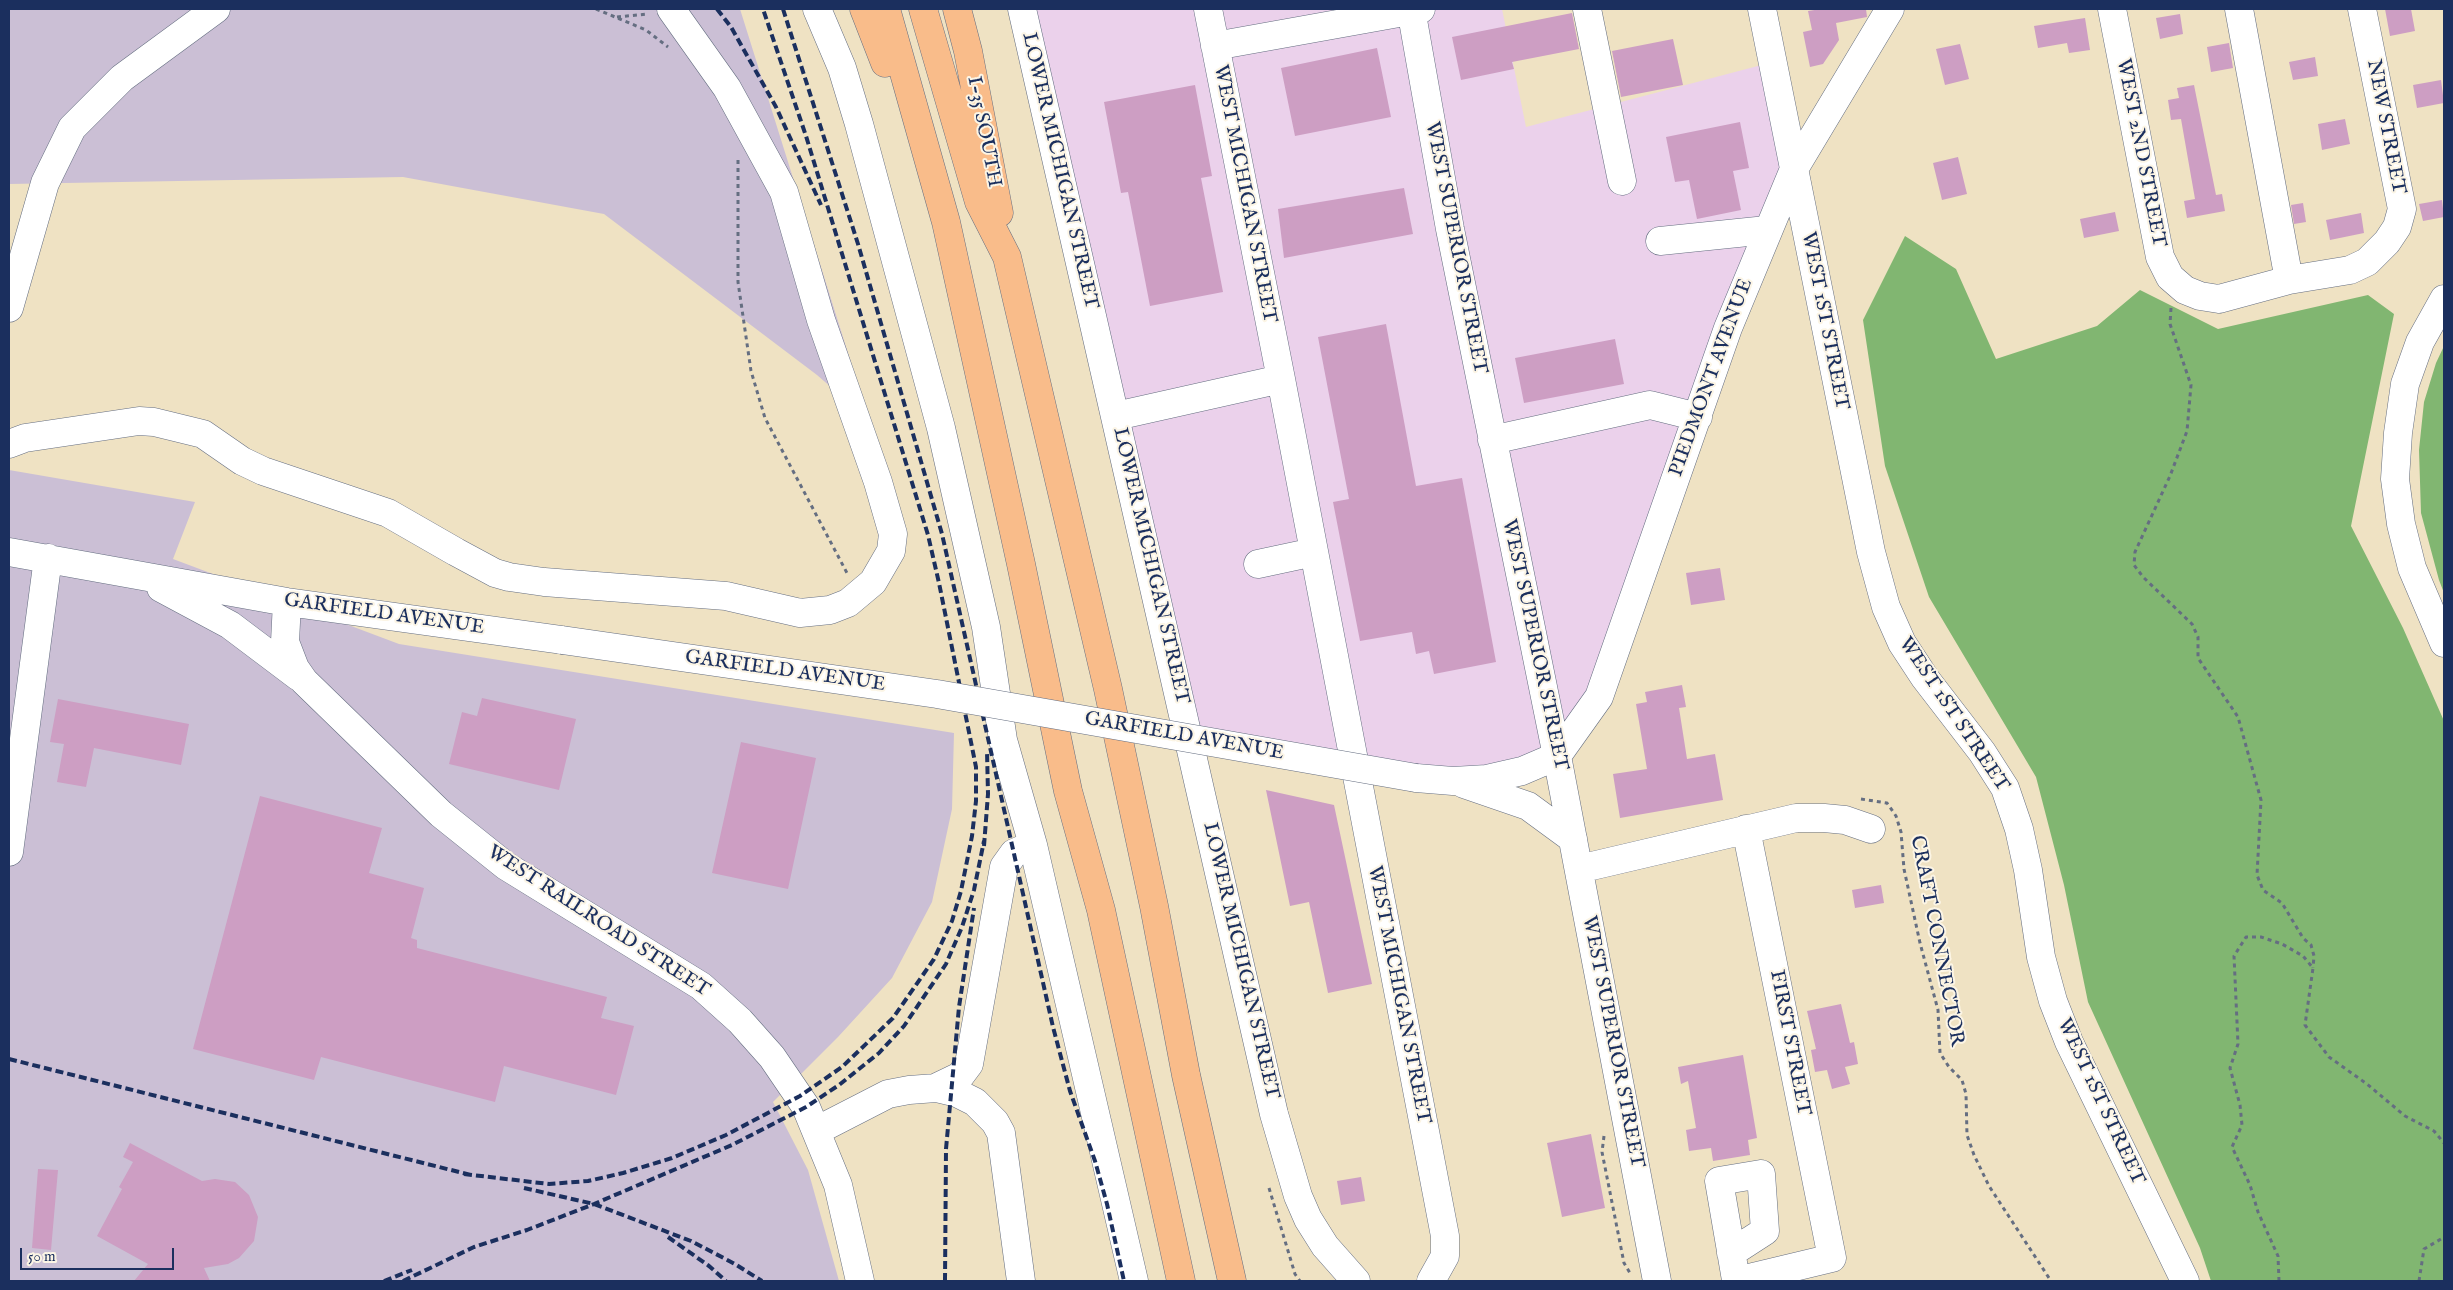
<!DOCTYPE html>
<style>
body{margin:0}
#map{position:relative;width:2453px;height:1290px;overflow:hidden;background:#efe2c3;font-family:"IM FELL English",serif}
canvas{display:block}
.frame{position:absolute;inset:0;border:10px solid #1b2f5e;pointer-events:none}
.scale{position:absolute;left:20px;top:1248px;width:154px;height:22px;box-sizing:border-box;border:2px solid #1b2f5e;border-top:0;padding-left:6px;font-size:15px;line-height:18px;white-space:nowrap;color:#1b2f5e;-webkit-text-stroke:4px #fcf5e5;paint-order:stroke}
</style>
<div id="map">
<canvas width="2453" height="1290"></canvas>
<div class="frame"></div>
<div class="scale">50 m</div>
</div>
<script>
const c = document.querySelector('canvas').getContext('2d');
c.lineJoin = 'round';
function fillPath(path, color) { c.fillStyle = color; c.fill(path, 'evenodd'); }
const shape = rows => new Path2D(rows.map(r => 'M' + r).join(''));
function strokePath(path, color, width, dash) { c.strokeStyle = color; c.lineWidth = width; c.lineCap = dash ? 'butt' : 'round'; c.setLineDash(dash || []); c.stroke(path); }
function drawText(font, color, halo, rows, align = 'center') {
  c.font = font + ' "IM FELL English",serif'; c.lineWidth = 4; c.setLineDash([]); c.textBaseline = 'middle'; c.strokeStyle = halo; c.fillStyle = color; for (const [text, x, y, turn = 0] of rows) {
    c.save(); c.translate(x, y); c.rotate((+turn || 0) * Math.PI / 180); c.textAlign = isNaN(turn) ? turn : align; if (halo) c.strokeText(text, 0, 0); c.fillText(text, 0, 0); c.restore();
  }
}
fillPath(shape([
 [1023,9,1502,9,1526,127,1773,62,1794,169,1599,697,1557,756,1487,779,1191,746]
]), '#ebd1eb');
fillPath(shape([
 [9,9,740,9,869,420,817,375,604,214,403,177,9,184],
 [9,470,195,502,173,559,399,644,954,733,952,809,932,902,892,978,838,1037,773,1102,808,1170,839,1281,9,1281]
]), '#cbbfd5');
fillPath(shape([
 [1905,236,1956,269,1996,359,2097,326,2140,290,2218,329,2368,295,2394,314,2351,526,2403,628,2444,721,2444,1281,2211,1281,2200,1248,2088,1002,2064,885,2036,777,1929,597,1885,466,1863,320],
 [2444,346,2444,593,2439,580,2421,513,2419,450,2424,402,2436,363]
]), '#81b671');
fillPath(shape([
 [1821,9,1866,9,1867,17,1836,23,1839,40,1823,64,1810,67,1803,32,1812,30,1808,11],
 [2385,9,2411,9,2415,31,2390,36],
 [1572,13,1579,49,1512,62,1514,69,1461,80,1452,37],
 [2180,14,2183,34,2160,39,2156,18],
 [2085,18,2090,50,2069,53,2067,43,2038,48,2034,26],
 [1673,39,1683,85,1621,97,1612,51],
 [2229,43,2233,68,2211,72,2207,47],
 [1960,44,1969,79,1945,85,1936,49],
 [1377,48,1391,117,1295,136,1281,68],
 [2315,57,2318,76,2293,80,2289,62],
 [2441,80,2444,103,2417,108,2413,85],
 [1195,85,1212,176,1201,178,1223,292,1150,306,1128,192,1121,193,1104,102],
 [2194,85,2216,195,2222,194,2225,211,2187,218,2184,201,2195,199,2181,119,2171,120,2168,100,2179,98,2177,88],
 [2345,119,2350,144,2322,150,2318,124],
 [1740,122,1749,168,1733,171,1741,210,1697,219,1689,180,1675,182,1666,137],
 [1958,157,1967,194,1942,200,1933,163],
 [1404,188,1413,234,1284,258,1278,209],
 [2442,200,2444,217,2423,221,2419,204],
 [2303,203,2306,222,2294,224,2291,205],
 [2115,212,2119,231,2084,238,2080,219],
 [2361,213,2364,233,2330,240,2326,220],
 [1386,324,1416,486,1462,478,1496,662,1434,674,1429,651,1416,654,1412,632,1360,641,1333,502,1349,499,1318,337],
 [1615,339,1624,384,1524,403,1515,358],
 [1720,568,1725,600,1691,605,1686,573],
 [1682,685,1686,707,1679,708,1687,759,1715,754,1723,800,1620,818,1613,774,1647,769,1636,704,1647,702,1645,692],
 [482,698,576,719,559,790,449,764,462,712,477,716],
 [58,699,189,724,181,765,94,748,86,787,57,782,64,744,50,742],
 [741,742,816,758,788,889,712,873],
 [1266,790,1334,805,1372,984,1328,993,1309,902,1290,906],
 [260,796,382,828,369,873,424,888,411,938,417,940,417,948,607,997,601,1018,634,1026,616,1095,504,1066,495,1102,321,1057,314,1080,193,1049],
 [1881,885,1884,903,1855,908,1852,890],
 [1841,1004,1850,1043,1854,1042,1858,1064,1845,1067,1850,1084,1832,1089,1827,1070,1815,1072,1811,1050,1816,1049,1807,1011],
 [1743,1055,1757,1138,1748,1140,1750,1155,1713,1161,1711,1148,1689,1151,1686,1130,1696,1128,1688,1081,1681,1084,1678,1067],
 [1591,1134,1605,1208,1562,1217,1547,1143],
 [130,1143,202,1181,215,1179,235,1182,249,1195,258,1217,254,1241,239,1258,228,1264,204,1268,210,1281,134,1281,148,1264,97,1236,122,1189,119,1187,133,1162,123,1157],
 [38,1169,58,1170,51,1250,32,1248],
 [1361,1177,1365,1201,1341,1205,1337,1181]
]), '#cd9ec3');
const minor = shape([
 [817,9,842,68,859,124,941,428,986,627,1003,740,1033,845,1134,1281],
 [1022,9,1274,1114,1298,1196,1308,1219,1325,1246,1356,1281],
 [1208,9,1281,379,1445,1236,1445,1256,1431,1281],
 [1411,9,1450,229,1557,756,1657,1281],
 [1587,9,1622,181],
 [1762,9,1871,552,1886,607,1902,643,1925,678,1982,752,2005,788,2019,829,2028,870,2041,957,2053,1001,2069,1042,2185,1281],
 [2112,9,2160,257,2170,277,2185,290,2200,296,2219,299,2289,280,2350,270,2367,262,2387,242,2397,227,2402,209,2362,9],
 [2239,9,2289,280],
 [1215,46,1421,9],
 [1660,241,1767,230],
 [2444,299,2420,342,2405,384,2398,433,2395,479,2401,524,2412,568,2444,643],
 [9,308,45,183,72,128,122,78,216,9],
 [1116,416,1281,379],
 [1492,440,1650,405,1698,417],
 [9,444,25,438,139,421,154,422,203,434,242,461,263,471,388,513,456,552,495,573,509,577,544,582,726,596,800,613,830,610,848,603,873,582,891,551,893,534,878,482,821,320,784,192,727,88,671,9],
 [9,552,287,602,562,640],
 [1258,564,1314,552],
 [161,588,230,625,299,677],
 [287,602,285,642,295,668,304,681,441,814,506,866,701,986,740,1021,772,1057,806,1107,838,1185,860,1281],
 [1557,756,1599,697,1728,328,1794,169,1890,9],
 [1416,778,1453,781,1487,779,1522,771,1557,756],
 [1464,784,1528,806,1573,839],
 [9,852,48,558],
 [1579,869,1796,818,1824,818,1845,820,1871,829],
 [935,1088,960,1076,969,1064,1004,867,1014,853,1033,845],
 [816,1131,888,1094,909,1090,936,1088,957,1093,975,1102,995,1122,1001,1133,1021,1281],
 [1731,1253,1765,1231,1761,1174,1719,1181,1736,1280],
 [1736,1281,1832,1258,1746,829]
]);
const highway = shape([
 [864,9,885,63],
 [886,9,946,222,1021,564,1068,791,1101,910,1181,1281],
 [923,9,979,202,1007,257,1108,689,1154,906,1186,1075,1232,1281],
 [957,9,968,51,999,213]
]);
strokePath(minor, '#656e81', 29);
strokePath(highway, '#656e81', 29);
strokePath(shape([
 [596,9,646,30,668,47],
 [617,17,648,14],
 [738,160,738,282,751,371,765,418,847,573],
 [2171,308,2170,324,2191,385,2187,431,2170,476,2135,552,2134,565,2143,577,2192,624,2198,637,2198,658,2238,717,2261,800,2257,875,2263,890,2282,903,2303,938,2311,945,2314,956,2313,968],
 [1861,799,1887,803,1896,816,1901,832,1904,869,1920,943,1938,1010,1940,1053,1949,1067,1962,1080,1966,1094,1967,1135,1974,1155,1989,1186,2051,1281],
 [1604,1136,1602,1152,1624,1263,1630,1273],
 [1269,1188,1295,1274,1300,1281],
 [2279,1281,2278,1256,2258,1212,2250,1185,2232,1147,2242,1125,2240,1105,2230,1068,2238,1044,2234,956,2246,937,2261,937,2282,944,2303,956,2313,968,2305,1025,2329,1057,2367,1084,2405,1116,2434,1131,2444,1143],
 [2419,1281,2424,1249,2441,1239,2444,1240]
]), '#656e81', 3, [4, 4]);
strokePath(minor, '#fff', 28);
strokePath(highway, '#f9bc8a', 28);
strokePath(shape([
 [717,9,731,27,776,107,821,205],
 [783,9,858,244,942,534,1053,1027,1070,1091,1095,1161,1107,1204,1124,1281],
 [984,846,988,794,987,751],
 [9,1059,471,1175],
 [464,1174,549,1184,588,1181,623,1173,672,1158,726,1135,800,1096,842,1067,893,1018,934,959,952,921,961,891,972,836,976,801,976,767,939,583,928,535,806,136,763,9],
 [524,1188,594,1204,691,1241,735,1264,762,1281],
 [668,1237,709,1266,726,1281],
 [384,1281,412,1270],
 [403,1281,474,1247,527,1230,594,1204,732,1145,806,1107,839,1085,879,1053,904,1026,946,964,962,927,974,890,984,841],
 [945,1281,946,1149,959,1007,974,908]
]), '#1b2f5e', 4, [8, 4]);
const minorBridge = shape([
 [562,640,937,694,1416,778]
]);
strokePath(minorBridge, '#656e81', 29, []);
strokePath(minorBridge, '#fff', 28);
drawText('20px', '#1b2f5e', '#fcf5e5', [
 ["NEW STREET",2385,127,79],
 ["I-35 SOUTH",983,132,79],
 ["WEST 2ND STREET",2140,153,79],
 ["LOWER MICHIGAN STREET",1059,171,77],
 ["WEST MICHIGAN STREET",1244,194,79],
 ["WEST SUPERIOR STREET",1455,248,79],
 ["WEST 1ST STREET",1824,321,79],
 ["PIEDMONT AVENUE",1712,378,-70],
 ["LOWER MICHIGAN STREET",1150,566,77],
 ["GARFIELD AVENUE",384,615,8],
 ["WEST SUPERIOR STREET",1534,645,78],
 ["GARFIELD AVENUE",785,672,8],
 ["WEST 1ST STREET",1953,715,56],
 ["GARFIELD AVENUE",1184,737,10],
 ["WEST RAILROAD STREET",598,922,33],
 ["CRAFT CONNECTOR",1936,941,79],
 ["LOWER MICHIGAN STREET",1240,961,77],
 ["WEST MICHIGAN STREET",1398,995,79],
 ["WEST SUPERIOR STREET",1612,1042,79],
 ["FIRST STREET",1789,1043,79],
 ["WEST 1ST STREET",2100,1102,65]
]);
</script>
